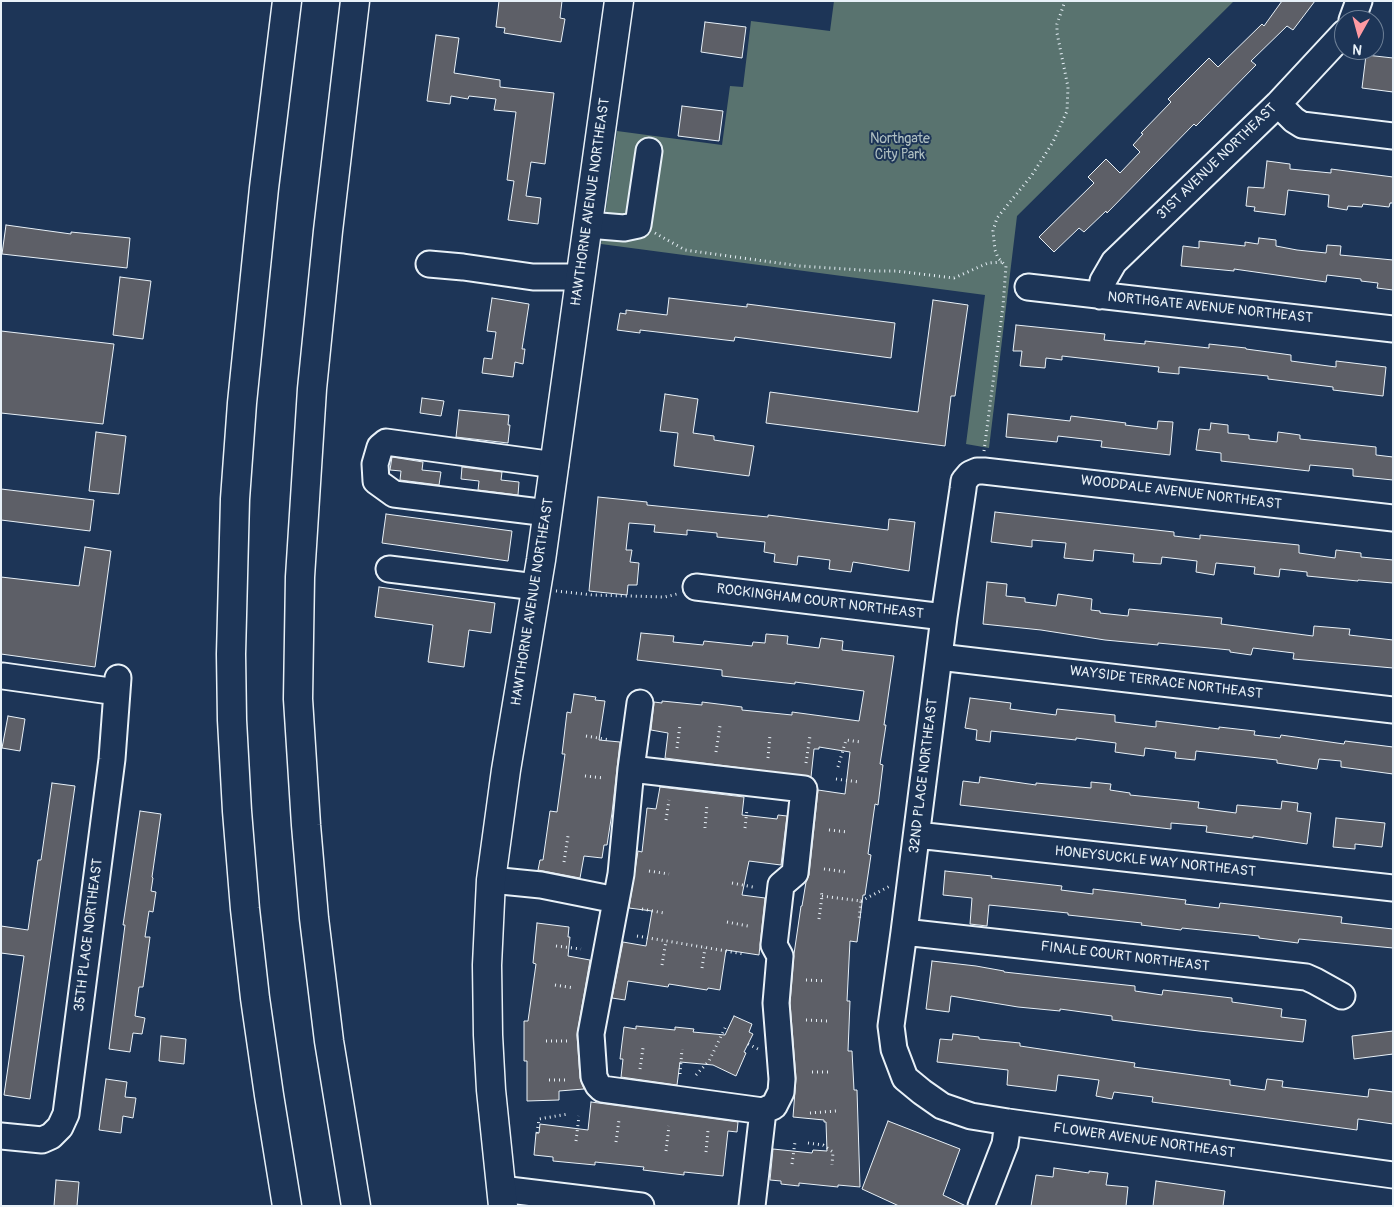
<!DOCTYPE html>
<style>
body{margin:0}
#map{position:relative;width:1394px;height:1207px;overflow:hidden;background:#1d3557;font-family:Pangolin,sans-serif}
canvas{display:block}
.frame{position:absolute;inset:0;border:2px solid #e8f1f8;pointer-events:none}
.north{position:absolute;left:1334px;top:10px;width:50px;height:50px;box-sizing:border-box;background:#1d3557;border:1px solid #6e8097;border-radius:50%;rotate:187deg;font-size:14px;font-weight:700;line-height:20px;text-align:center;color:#e8f1f8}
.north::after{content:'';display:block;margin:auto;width:18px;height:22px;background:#ff9aa2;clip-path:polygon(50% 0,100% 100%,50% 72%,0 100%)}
</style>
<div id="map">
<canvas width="1394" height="1207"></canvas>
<div class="frame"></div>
<div class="north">N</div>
</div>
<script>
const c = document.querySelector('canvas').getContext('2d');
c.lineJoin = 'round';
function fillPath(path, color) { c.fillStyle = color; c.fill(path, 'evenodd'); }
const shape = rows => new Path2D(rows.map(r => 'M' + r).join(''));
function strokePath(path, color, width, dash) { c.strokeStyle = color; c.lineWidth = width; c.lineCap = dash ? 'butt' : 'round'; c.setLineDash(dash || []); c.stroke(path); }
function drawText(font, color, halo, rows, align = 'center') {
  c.font = font + ' Pangolin,sans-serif'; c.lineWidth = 4; c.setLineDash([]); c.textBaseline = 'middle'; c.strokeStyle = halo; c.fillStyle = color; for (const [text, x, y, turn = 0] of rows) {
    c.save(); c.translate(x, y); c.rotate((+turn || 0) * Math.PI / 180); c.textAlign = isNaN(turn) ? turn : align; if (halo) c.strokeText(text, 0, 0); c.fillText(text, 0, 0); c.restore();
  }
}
fillPath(shape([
 [834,1,1234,1,1017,216,989,448,966,444,985,295,601,244,617,131,722,145,730,86,743,87,751,21,830,31]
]), '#59736f');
const building = shape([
 [499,1,562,1,560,18,565,19,561,42,504,33,505,28,496,27,499,1],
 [1282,1,1315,1,1293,30,1287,26,1251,61,1256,65,1196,126,1194,124,1107,213,1106,211,1084,232,1079,228,1054,252,1039,237,1094,183,1088,177,1106,159,1120,173,1140,152,1133,145,1143,134,1141,133,1171,102,1168,99,1209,58,1218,67,1262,24,1264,26,1282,1],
 [705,22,746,27,742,58,701,52,705,22],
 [436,35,459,38,454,73,500,80,500,87,554,93,545,164,531,162,526,196,541,198,538,224,508,220,514,181,507,180,516,112,494,110,496,99,469,96,468,99,451,96,450,104,427,101,436,35],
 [1366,55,1393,58,1393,92,1362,88,1366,55],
 [682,106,723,111,719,141,678,136,682,106],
 [1267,161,1290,164,1290,169,1331,173,1331,169,1393,177,1393,203,1390,203,1389,207,1363,204,1362,207,1348,206,1347,210,1328,207,1329,195,1288,190,1285,215,1254,211,1255,207,1246,206,1248,187,1264,188,1267,161],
 [6,225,71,234,71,232,130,238,127,268,2,254,6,225],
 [1259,238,1276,240,1276,246,1297,250,1326,253,1327,245,1341,246,1340,255,1393,260,1393,290,1377,288,1378,283,1361,281,1361,279,1327,275,1326,282,1234,269,1234,271,1181,266,1183,246,1199,248,1199,241,1245,246,1245,242,1258,244,1259,238],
 [120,277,151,281,143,339,113,335,120,277],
 [492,298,529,304,522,349,525,349,523,364,515,362,513,377,482,373,484,358,492,359,496,332,487,331,492,298],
 [669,298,747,307,747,304,895,323,891,358,735,337,734,341,640,330,640,333,617,330,620,313,626,314,626,310,667,315,669,298],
 [933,300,968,305,955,396,951,396,945,446,766,423,770,392,918,412,933,300],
 [1016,325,1105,334,1104,340,1145,344,1145,341,1209,348,1209,344,1246,348,1246,349,1291,355,1291,361,1336,367,1336,361,1386,367,1383,396,1333,390,1333,387,1268,379,1268,376,1179,367,1179,374,1158,372,1159,367,1062,356,1062,360,1046,358,1045,368,1020,366,1022,351,1013,351,1016,325],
 [1,331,114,344,103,424,1,413,1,331],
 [665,394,698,399,693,433,714,436,714,440,754,446,749,476,674,466,678,433,660,431,665,394],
 [422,398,444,401,441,416,420,413,422,398],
 [459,410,509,415,508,425,510,425,508,443,456,437,459,410],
 [1008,414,1070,421,1071,416,1126,423,1125,425,1157,429,1158,421,1173,422,1170,455,1101,447,1102,441,1058,436,1057,442,1006,437,1008,414],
 [1211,423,1228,425,1228,433,1249,435,1249,439,1277,442,1278,432,1300,435,1300,439,1376,447,1376,455,1393,457,1393,480,1353,476,1353,469,1310,465,1309,471,1221,461,1221,453,1196,450,1199,429,1210,430,1211,423],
 [96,432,126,436,119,494,89,491,96,432],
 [392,457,423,462,422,470,441,472,439,485,400,480,401,471,390,470,392,457],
 [462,467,502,472,501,480,519,482,518,495,478,490,479,481,461,479,462,467],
 [1,489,94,500,90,531,1,520,1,489],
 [598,497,647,502,647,505,768,517,768,515,888,530,889,519,915,522,909,571,853,562,851,572,829,569,830,560,798,556,797,565,774,562,775,554,764,552,765,542,717,537,717,533,687,530,687,535,654,532,655,525,629,523,626,550,632,550,630,562,639,563,637,585,628,585,627,595,589,591,598,497],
 [995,512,1174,532,1174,536,1200,539,1200,535,1299,545,1299,553,1335,558,1336,550,1361,553,1361,557,1393,560,1393,583,1358,580,1358,581,1307,576,1307,572,1280,569,1279,577,1254,574,1255,567,1216,563,1214,575,1196,572,1197,561,1162,557,1161,564,1133,562,1134,554,1094,550,1093,561,1064,558,1066,543,1032,540,1032,547,991,542,995,512],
 [386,514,512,531,508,561,382,543,386,514],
 [85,547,111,551,95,667,1,654,1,577,79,586,85,547],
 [987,582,1007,584,1006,596,1025,598,1025,602,1056,606,1058,594,1092,599,1091,610,1100,611,1100,613,1128,616,1129,609,1222,618,1221,624,1313,636,1314,626,1350,629,1349,635,1393,640,1393,668,1293,659,1294,653,1253,648,1251,655,1230,652,1230,650,1158,643,1158,645,1105,640,1041,630,983,624,987,582],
 [379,587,495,603,491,633,469,630,464,667,428,662,433,625,375,617,379,587],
 [641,633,674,636,673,642,703,645,704,641,752,646,753,642,765,643,766,634,788,636,787,644,819,648,821,638,843,641,842,650,894,656,884,725,886,725,880,764,883,765,878,805,875,804,868,854,871,855,865,895,863,895,857,942,850,941,847,1001,850,1001,848,1051,852,1051,854,1090,857,1090,860,1187,838,1185,838,1187,799,1183,799,1186,781,1184,781,1181,770,1180,773,1149,812,1153,813,1150,827,1151,826,1122,824,1122,824,1120,793,1117,796,1078,790,1003,794,954,801,906,802,906,806,882,809,875,818,790,845,794,850,752,819,747,819,749,814,749,811,777,665,758,668,733,651,730,654,702,662,703,662,701,702,705,702,702,742,707,742,710,792,715,792,712,859,721,864,691,795,682,795,684,722,676,722,670,637,660,641,633],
 [574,694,596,697,595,700,605,701,599,740,620,742,612,813,607,845,604,845,602,858,584,856,580,878,538,870,540,860,543,860,550,811,557,812,565,754,562,754,567,712,571,713,574,694],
 [970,698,1011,703,1010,709,1056,715,1057,709,1115,715,1115,722,1156,727,1156,721,1219,729,1219,727,1255,731,1254,735,1280,738,1281,735,1344,744,1345,741,1393,747,1393,774,1341,767,1341,761,1319,759,1317,769,1277,763,1277,760,1196,751,1195,760,1175,758,1176,752,1145,748,1144,756,1115,752,1116,743,1076,738,1076,740,991,731,990,742,976,740,977,730,965,728,970,698],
 [8,716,25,719,20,751,2,748,8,716],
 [980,777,1036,785,1036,783,1091,788,1091,782,1111,784,1110,790,1130,793,1130,795,1199,802,1198,808,1236,813,1237,805,1281,809,1282,801,1298,803,1297,811,1311,813,1307,844,1253,836,1253,838,1206,832,1207,826,1171,823,1171,829,960,805,963,781,979,783,980,777],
 [52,783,75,786,30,1099,4,1095,24,956,1,953,1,926,28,930,38,860,41,860,52,783],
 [660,787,744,797,742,815,777,819,778,815,787,816,781,865,749,861,742,895,765,898,759,955,726,950,720,990,708,988,707,990,669,984,668,987,628,981,625,1000,612,998,623,942,646,946,652,911,629,908,638,851,642,852,647,808,656,809,660,787],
 [140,811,161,814,152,877,153,878,151,891,156,892,153,912,149,911,145,937,150,937,143,987,139,987,135,1016,145,1018,142,1034,133,1033,130,1052,109,1049,125,925,123,925,140,811],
 [1336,818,1385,823,1382,847,1355,844,1355,849,1333,847,1336,818],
 [945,871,992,876,991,878,1062,886,1061,890,1093,894,1093,889,1186,900,1185,904,1219,908,1220,903,1342,917,1341,923,1393,929,1393,948,1299,939,1298,943,1259,938,1259,936,1182,928,1181,930,1141,925,1142,923,1068,915,1068,913,989,905,987,926,970,924,972,898,943,895,945,871],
 [537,923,569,927,568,937,570,937,568,956,590,960,577,1035,580,1078,584,1089,559,1091,559,1100,527,1101,527,1061,524,1061,524,1021,528,1021,536,964,533,963,537,923],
 [932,961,976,966,1004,971,1004,972,1135,986,1135,991,1162,995,1163,990,1232,998,1232,1002,1282,1009,1281,1017,1306,1020,1303,1042,1199,1031,1112,1020,1112,1016,1060,1009,1060,1011,1018,1007,951,996,949,1012,926,1009,932,961],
 [734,1016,752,1024,749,1032,753,1034,744,1052,746,1053,736,1076,713,1065,680,1062,677,1085,621,1077,623,1059,620,1059,624,1027,636,1029,636,1026,675,1030,675,1027,694,1029,693,1032,725,1035,734,1016],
 [1393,1031,1393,1054,1354,1059,1352,1036,1393,1031],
 [953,1034,979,1037,979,1039,1020,1043,1020,1046,1135,1063,1134,1067,1230,1080,1230,1085,1265,1090,1267,1079,1283,1081,1282,1087,1368,1097,1369,1089,1393,1092,1393,1124,1358,1119,1357,1130,1152,1102,1153,1097,1114,1092,1112,1099,1096,1096,1099,1080,1058,1075,1056,1091,1007,1085,1008,1070,937,1062,940,1039,952,1040,953,1034],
 [161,1036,186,1039,184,1064,159,1061,161,1036],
 [106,1079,127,1082,125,1097,136,1098,133,1118,123,1116,121,1133,99,1130,106,1079],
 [591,1102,738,1122,737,1132,728,1131,723,1176,684,1172,684,1175,643,1170,644,1167,595,1162,595,1165,553,1161,553,1157,534,1155,536,1133,539,1133,540,1124,588,1130,591,1102],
 [888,1121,960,1149,943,1195,966,1206,899,1206,862,1189,888,1121],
 [1054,1168,1089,1173,1089,1171,1108,1173,1106,1185,1128,1187,1126,1206,1031,1206,1036,1175,1053,1177,1054,1168],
 [56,1180,79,1182,77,1206,54,1206,56,1180],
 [1156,1181,1225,1191,1223,1206,1153,1206,1156,1181]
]);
fillPath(building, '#5d5f67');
strokePath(building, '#e8f1f8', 1);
const minor = shape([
 [1352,20,1359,1],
 [1278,104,1294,120,1302,125,1393,136],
 [588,225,624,228,638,225,649,151],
 [429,264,463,267,533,277,580,277],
 [1028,287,1393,329],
 [1100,296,1103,281,1114,262,1278,104,1344,33],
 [548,513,394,494,376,481,375,464,380,447,386,442,555,465],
 [1393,518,984,471,977,471,970,474,964,481,963,489,944,617,904,932,891,1026,894,1049,905,1078,922,1092,942,1106,971,1116,1008,1122,1393,1175],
 [389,569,536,587],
 [696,587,944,617],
 [939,657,1393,710],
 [3,676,117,692],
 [631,769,804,789,795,873,781,885,774,945,780,956,776,1003,782,1079,781,1092,774,1106,763,1111,602,1089,598,1085,594,1077,591,1034,621,874,631,769],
 [631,769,640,703],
 [917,835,1393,888],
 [491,880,541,885,616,900],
 [904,932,1306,977,1315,981,1342,996],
 [1,1136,42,1140,51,1136,60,1127,66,1114,112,759,118,678],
 [501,1189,641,1206],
 [752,1206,763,1111],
 [981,1206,1005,1144,1008,1122]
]);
const major = shape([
 [503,1206,491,1090,488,1035,487,965,491,880,506,770,541,560,619,1]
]);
const highway = shape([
 [287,1,264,188,242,403,235,499,231,654,232,720,237,811,245,909,255,998,269,1095,287,1206],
 [355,1,328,231,312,389,300,577,298,699,306,825,314,918,329,1041,356,1206]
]);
strokePath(minor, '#e8f1f8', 29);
strokePath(major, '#e8f1f8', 31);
strokePath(highway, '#e8f1f8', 31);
strokePath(shape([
 [655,233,685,250,800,266,875,271,896,271,954,278,988,263,1002,262],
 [984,451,1003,306,1006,266,998,258,995,250,993,231,997,218,1032,175,1053,142,1067,111,1068,87,1057,33,1057,24,1065,1],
 [556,591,593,595,665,597,677,594],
 [586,736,610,740],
 [677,748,680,725],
 [716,752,720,726],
 [768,758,770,735],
 [806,763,810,736],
 [838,767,846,740,861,742],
 [585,776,604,778],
 [836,779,859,782],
 [666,820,669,800],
 [705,828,707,804],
 [745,828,747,809],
 [829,830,848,832],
 [564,862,568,836],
 [824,869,846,872],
 [649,871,669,874],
 [732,883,753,887],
 [822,896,861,901,859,920],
 [861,901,890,886],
 [642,909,664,913],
 [819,919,822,896,821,892],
 [727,922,748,926],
 [637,936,744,954],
 [556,946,581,949],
 [662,965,666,941],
 [702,968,705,948],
 [806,980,826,981],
 [555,985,574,988],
 [806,1020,828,1021],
 [546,1041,568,1041],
 [748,1044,758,1049],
 [640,1069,643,1048],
 [812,1072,831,1072],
 [680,1074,682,1049],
 [696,1075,709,1061,726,1026],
 [549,1080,568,1080],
 [810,1113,836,1111],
 [537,1133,539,1119,568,1114],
 [576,1141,579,1116],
 [616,1142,619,1120],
 [808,1143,823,1145,833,1152,832,1165],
 [666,1151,669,1126],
 [706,1152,708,1130],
 [792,1164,795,1142]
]), '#e8f1f8', 3, [1, 4]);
strokePath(minor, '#1d3557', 25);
strokePath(major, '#1d3557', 28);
strokePath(highway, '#1d3557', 28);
drawText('14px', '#afbfc1', '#1d3557', [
 ["Northgate",900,139],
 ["City Park",900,155]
]);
drawText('14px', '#e8f1f8', '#1d3557', [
 ["31ST AVENUE NORTHEAST",1217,162,-44],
 ["HAWTHORNE AVENUE NORTHEAST",591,202,-82],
 ["NORTHGATE AVENUE NORTHEAST",1210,308,6],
 ["WOODDALE AVENUE NORTHEAST",1181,493,7],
 ["HAWTHORNE AVENUE NORTHEAST",533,602,-81],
 ["ROCKINGHAM COURT NORTHEAST",820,602,7],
 ["WAYSIDE TERRACE NORTHEAST",1166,683,7],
 ["32ND PLACE NORTHEAST",924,776,-83],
 ["HONEYSUCKLE WAY NORTHEAST",1155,862,6],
 ["35TH PLACE NORTHEAST",89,935,-83],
 ["FINALE COURT NORTHEAST",1125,957,7],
 ["FLOWER AVENUE NORTHEAST",1144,1141,8]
]);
</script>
